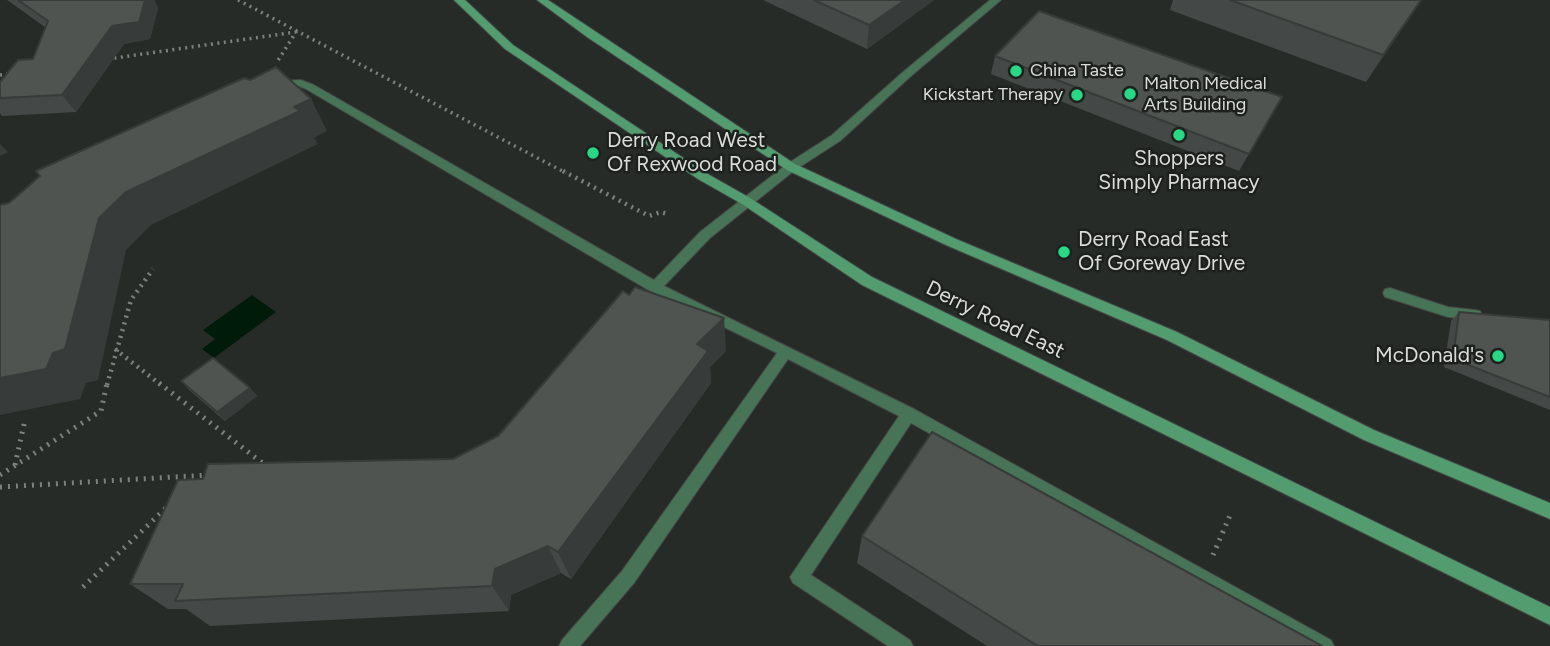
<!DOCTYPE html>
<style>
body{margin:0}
canvas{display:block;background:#272b28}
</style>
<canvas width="1550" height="646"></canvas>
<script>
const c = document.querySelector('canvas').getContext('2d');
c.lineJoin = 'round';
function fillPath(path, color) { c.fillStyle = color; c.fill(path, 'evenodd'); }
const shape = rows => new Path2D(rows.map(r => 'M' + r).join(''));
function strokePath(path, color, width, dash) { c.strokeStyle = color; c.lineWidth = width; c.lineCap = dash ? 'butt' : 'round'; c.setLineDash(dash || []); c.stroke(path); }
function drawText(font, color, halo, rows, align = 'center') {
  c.font = font + ' Figtree,sans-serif'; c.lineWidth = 5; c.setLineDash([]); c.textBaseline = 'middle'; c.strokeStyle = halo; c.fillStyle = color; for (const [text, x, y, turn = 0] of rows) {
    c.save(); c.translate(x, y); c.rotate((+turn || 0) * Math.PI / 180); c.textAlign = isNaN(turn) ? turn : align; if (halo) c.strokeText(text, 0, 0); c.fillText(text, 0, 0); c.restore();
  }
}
fillPath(shape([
 [252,295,276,312,214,358,202,349,215,339,203,330]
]), '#001b0a');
const service = shape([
 [990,0,1001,0,911,76,840,141,795,170,710,238,664,286,914,409,1331,640,1334,646,1307,646,911,423,811,575,910,640,913,646,888,646,793,583,790,577,899,416,788,359,634,583,580,646,559,646,562,640,622,571,777,353,650,291,306,89,299,86,274,87,269,84,274,81,301,80,314,85,654,280,700,232,787,164,832,135,903,72,990,0],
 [1390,288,1448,307,1475,310,1480,311,1482,315,1480,319,1475,320,1448,317,1385,297,1383,293,1385,289,1390,288]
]);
const secondary = shape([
 [454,0,465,0,513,45,706,173,750,198,872,277,1550,607,1550,625,862,285,742,204,698,179,505,49,454,0],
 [537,0,548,0,795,164,956,239,1177,332,1374,430,1550,503,1550,519,1364,440,1167,340,946,245,787,170,587,37,537,0]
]);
strokePath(service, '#434744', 2);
strokePath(secondary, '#434744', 2);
strokePath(shape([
 [238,0,566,173],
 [108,59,296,32,277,62],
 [0,75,13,73]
]), '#7d817e', 3.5, [2, 4.5]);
strokePath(shape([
 [563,171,649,216,661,212,667,214],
 [115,349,161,385],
 [107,385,131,300,153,269]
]), '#7d817e', 4.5, [2, 5]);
strokePath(shape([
 [159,383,265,465],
 [15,465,25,420],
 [0,475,101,411,107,383],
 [0,487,209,475],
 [1213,555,1231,513],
 [83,587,166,508]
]), '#7d817e', 5, [2, 6]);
fillPath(service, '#477357');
fillPath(secondary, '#539c70');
fillPath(shape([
 [7,0,154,0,158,8,150,39,124,44,76,112,2,116,0,113,0,82,33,59,45,27],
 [763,0,934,0,867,49],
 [1173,0,1422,0,1366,82,1170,10],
 [995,56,1282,97,1239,171,991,74],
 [1459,312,1550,320,1550,410,1444,367,1451,321],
 [726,351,710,367,711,383,571,579,561,573,511,595,509,611,210,626,186,609,168,609,130,584,203,479,453,459],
 [181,381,250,388,257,396,225,421,189,390],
 [862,536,1322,646,987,646,857,563]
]), '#444846');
fillPath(shape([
 [145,0,154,0,158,8,150,39,124,44,76,112,62,95,112,26],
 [905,0,934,0,867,49,869,25],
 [1421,0,1422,0,1366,82,1383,55],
 [311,99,327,131,314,138,318,144,151,225,126,250,98,380,86,383,80,399,0,415,0,378,99,218,126,192],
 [0,144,8,152,0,156],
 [724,318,726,351,710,367,711,383,571,579,558,552,697,344],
 [250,388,257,396,225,421,217,412],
 [548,546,561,573,511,595,509,611,492,586,495,569]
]), '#373b39');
const building = shape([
 [18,0,145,0,139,22,112,26,62,95,0,98,0,82,18,60,33,59,48,21,18,0],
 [814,0,905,0,869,25,814,0],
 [1230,0,1421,0,1383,55,1230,0],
 [1039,11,1282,97,1249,154,995,56,1039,11],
 [276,67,311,99,294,107,300,111,126,192,99,218,65,349,53,353,46,369,0,378,0,205,9,203,40,176,36,171,244,78,250,80,276,67],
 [635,287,724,318,697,344,708,351,558,552,548,546,495,569,492,586,175,601,183,584,130,584,178,480,203,479,208,464,453,459,498,436,623,291,629,295,635,287],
 [1459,312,1550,320,1550,397,1453,359,1459,312],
 [213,358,250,388,217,412,181,381,213,358],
 [932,432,1322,646,1038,646,862,536,932,432]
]);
fillPath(building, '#4f5451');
strokePath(building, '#373b39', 2);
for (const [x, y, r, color] of [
 [1016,71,7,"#29d885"],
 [1130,94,7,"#29d885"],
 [1077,95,7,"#29d885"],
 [1179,135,7,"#29d885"],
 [593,153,7,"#29d885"],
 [1064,252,7,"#29d885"],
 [1498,356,7,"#29d885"]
]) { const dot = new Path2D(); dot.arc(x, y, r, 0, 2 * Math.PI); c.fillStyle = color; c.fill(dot); strokePath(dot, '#1d211e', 2.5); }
drawText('18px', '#d9dcda', '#1d211e', [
 ["China Taste",1030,71],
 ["Malton Medical",1144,84],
 ["Arts Building",1144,105],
 ["Kickstart Therapy",1063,95,"right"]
], 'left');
drawText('21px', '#d9dcda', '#1d211e', [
 ["Derry Road West",607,141],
 ["Of Rexwood Road",607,165],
 ["Shoppers",1179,159,"center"],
 ["Simply Pharmacy",1179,183,"center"],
 ["Derry Road East",1078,240],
 ["Of Goreway Drive",1078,264],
 ["McDonald's",1484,356,"right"]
], 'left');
drawText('21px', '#d9dcda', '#1d211e', [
 ["Derry Road East",995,320,26]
]);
</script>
